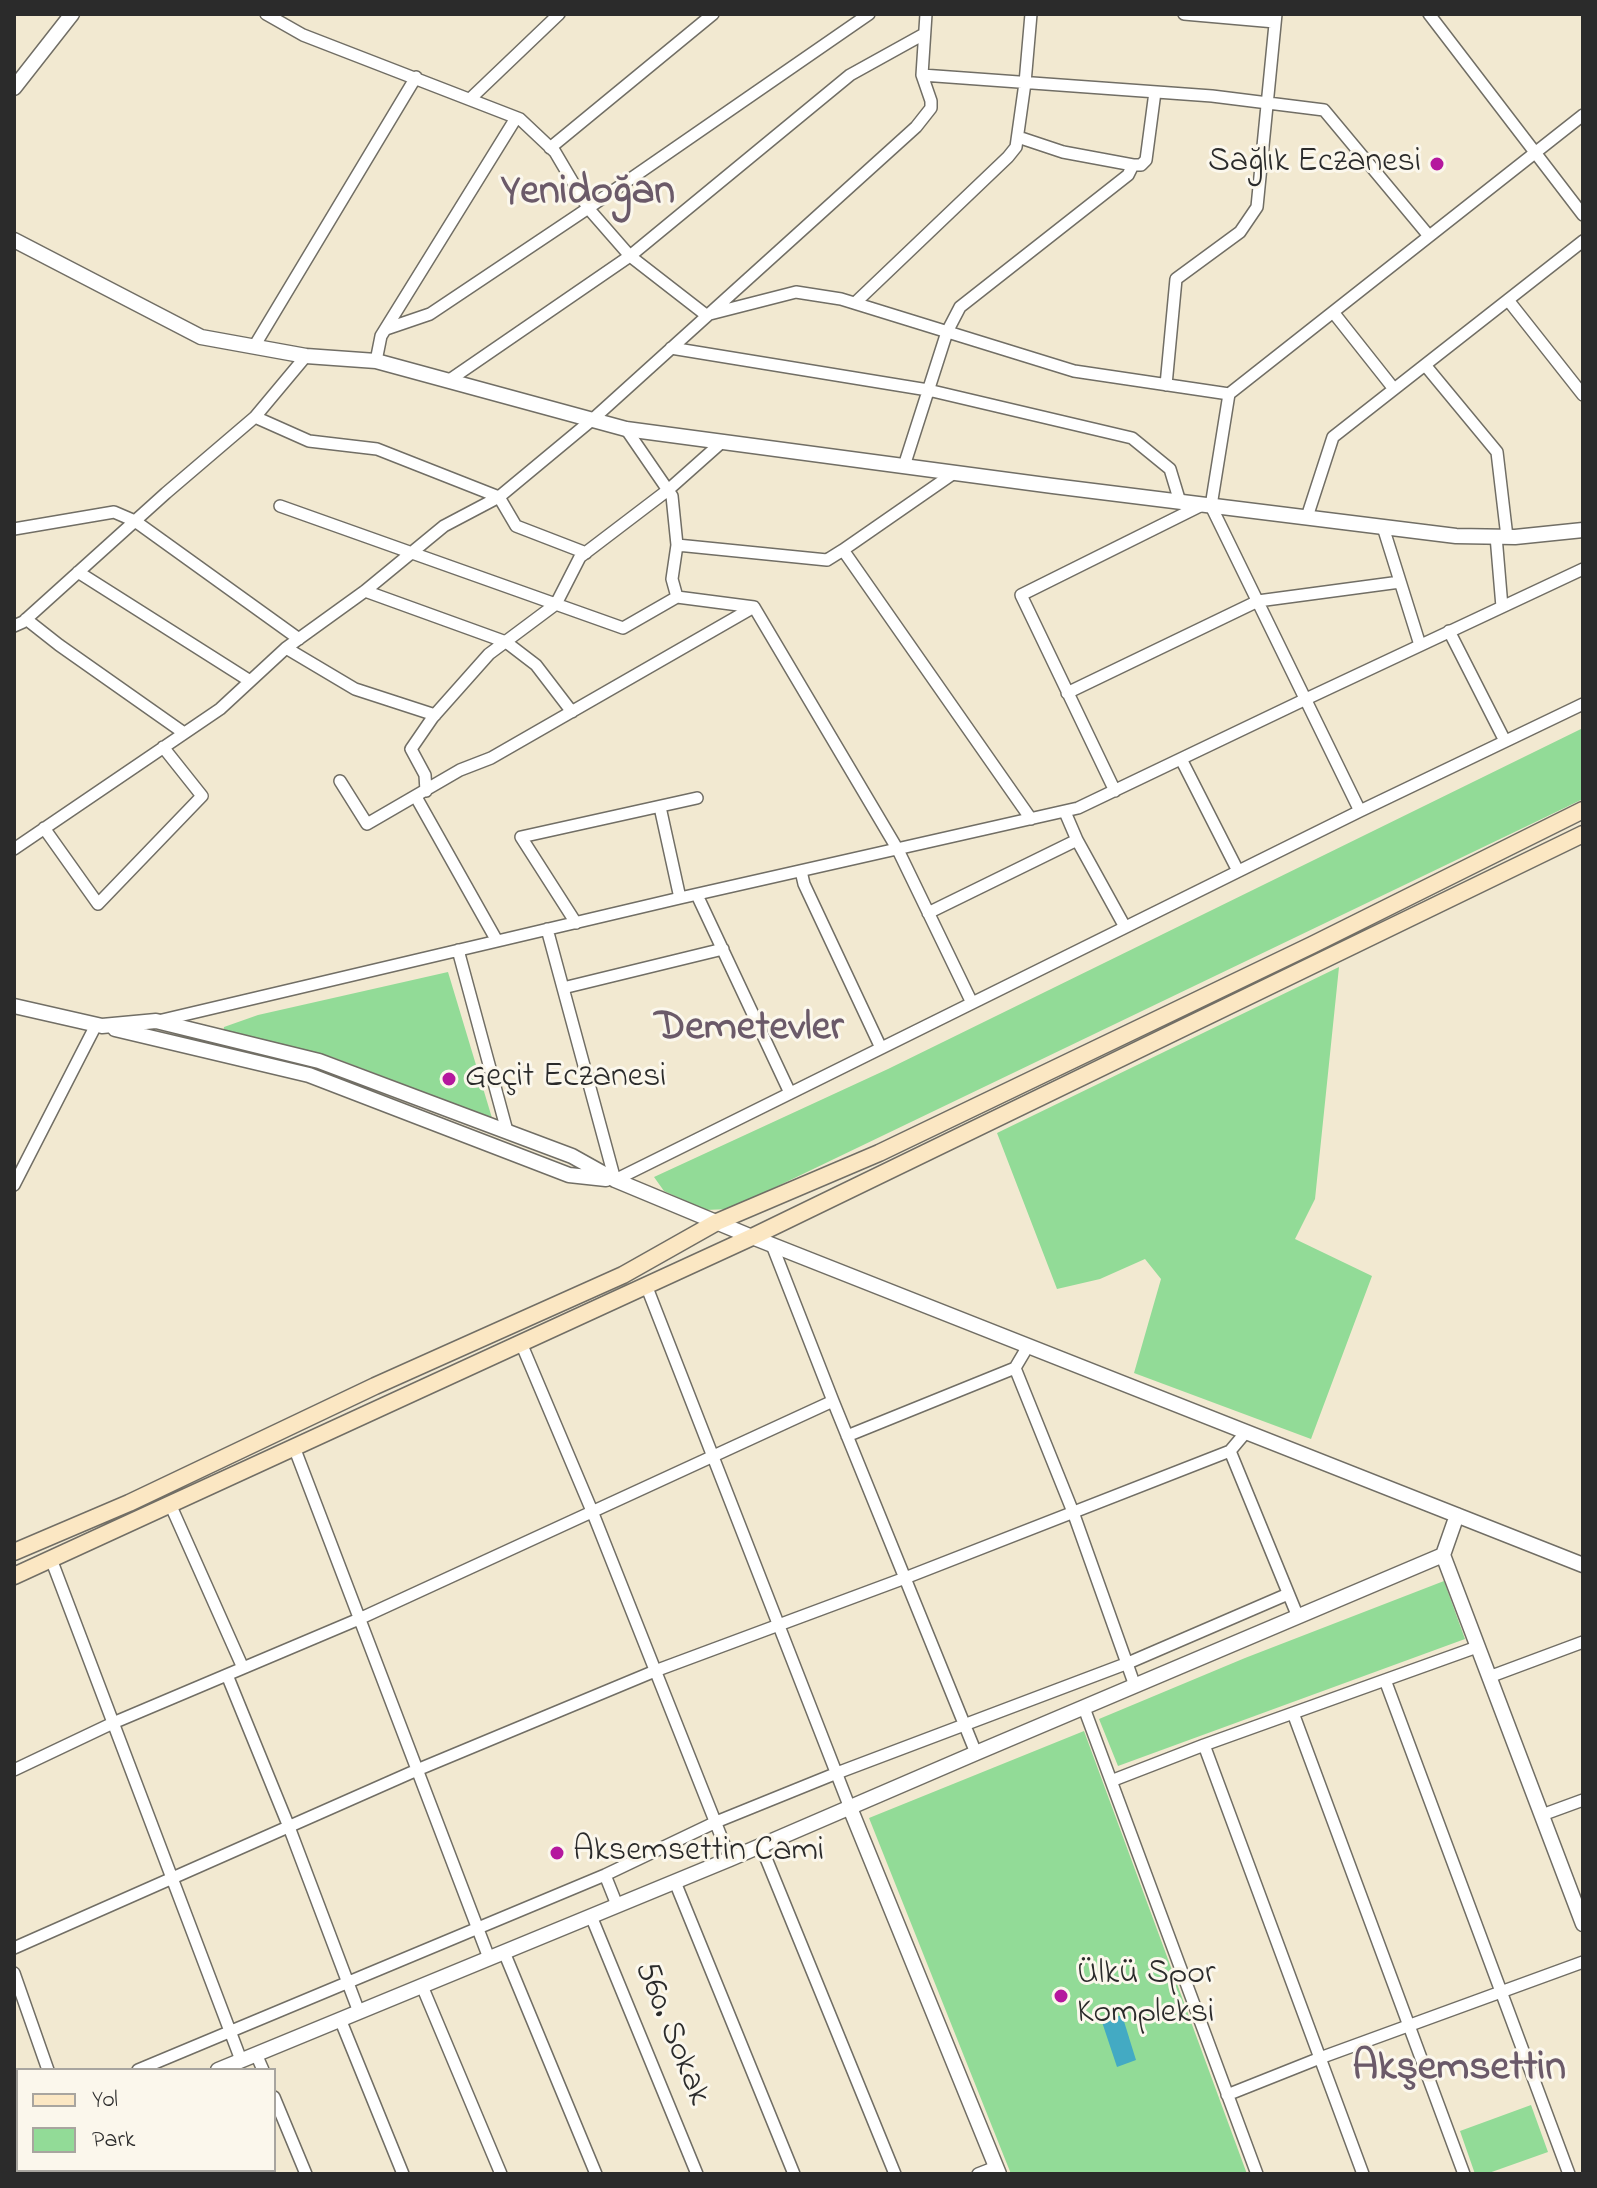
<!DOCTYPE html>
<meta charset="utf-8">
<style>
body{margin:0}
#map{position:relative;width:1597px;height:2188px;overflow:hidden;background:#f2e9d1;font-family:"Indie Flower",sans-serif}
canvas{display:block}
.frame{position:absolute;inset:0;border:16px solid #2b2b2b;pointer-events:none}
.legend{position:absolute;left:16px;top:2068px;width:260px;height:104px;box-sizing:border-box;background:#fbf7ec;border:2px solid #a8a59f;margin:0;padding:10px 14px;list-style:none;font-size:24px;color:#2b2b2b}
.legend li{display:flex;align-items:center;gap:16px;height:40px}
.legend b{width:40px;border:2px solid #a8a59f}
</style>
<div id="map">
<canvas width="1597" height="2188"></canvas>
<div class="frame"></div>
<ul class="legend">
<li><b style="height:10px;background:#fbe7c3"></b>Yol</li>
<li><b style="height:22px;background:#92db97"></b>Park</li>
</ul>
</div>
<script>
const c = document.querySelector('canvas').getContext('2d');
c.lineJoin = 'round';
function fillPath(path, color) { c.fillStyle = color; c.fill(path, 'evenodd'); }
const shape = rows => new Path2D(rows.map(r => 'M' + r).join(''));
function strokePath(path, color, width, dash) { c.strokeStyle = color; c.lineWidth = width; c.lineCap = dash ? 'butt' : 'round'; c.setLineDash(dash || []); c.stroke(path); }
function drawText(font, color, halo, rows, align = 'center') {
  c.font = font + ' "Indie Flower",sans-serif'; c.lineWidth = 6; c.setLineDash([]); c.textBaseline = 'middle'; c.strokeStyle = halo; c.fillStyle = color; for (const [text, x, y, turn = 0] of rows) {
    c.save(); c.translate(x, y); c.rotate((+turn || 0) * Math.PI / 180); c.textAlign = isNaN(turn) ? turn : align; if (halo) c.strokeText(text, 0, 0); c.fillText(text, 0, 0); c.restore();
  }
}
fillPath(shape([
 [1583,728,1583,799,1525,827,730,1209,705,1210,664,1191,654,1177,888,1069],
 [1339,967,1315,1199,1295,1239,1372,1276,1311,1439,1134,1373,1161,1279,1145,1259,1100,1279,1057,1289,997,1133],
 [448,972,492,1118,332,1057,223,1033,224,1027,258,1015],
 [1444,1581,1465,1639,1118,1766,1099,1719,1245,1658],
 [1084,1731,1247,2174,1011,2174,869,1818],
 [1531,2105,1548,2152,1486,2174,1475,2174,1460,2131]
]), '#92db97');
fillPath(shape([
 [1122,2015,1136,2060,1117,2067,1102,2022]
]), '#43aac3');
const minor = shape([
 [266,14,303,35,520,119,555,152,588,208,630,256,706,315,796,292,841,299,1074,371,1229,394],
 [1184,14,1275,22],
 [1429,14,1583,215],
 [922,75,1212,96,1324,110,1429,236],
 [470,99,559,14],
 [1018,137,1063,152,1133,165,1141,165,1146,160,1155,92],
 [550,148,713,14],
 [1508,300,1583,395],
 [855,303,1008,157,1016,147,1025,83,1031,14],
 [1333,312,1394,389],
 [386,329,430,314,584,211,869,14],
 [255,345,416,77],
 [671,348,928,390,1132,438,1170,469,1180,502],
 [376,361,381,336,516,118],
 [1425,365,1497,452,1507,537],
 [448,381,630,256,850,75,924,34],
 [1166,385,1176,279,1240,232,1257,207,1276,14],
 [255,417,309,441,377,449,499,497,516,526,586,553],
 [626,429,672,496,677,545,672,579,677,597,754,607,898,850,972,1003],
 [904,466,947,332,960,307,1128,175,1133,165],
 [954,473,843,550,1031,819],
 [280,506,623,628,677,597],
 [1307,517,1333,437,1583,241],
 [1383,527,1420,645],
 [14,529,114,512,135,521,299,639],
 [1496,536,1502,607],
 [677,545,827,560,843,550],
 [78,572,250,681],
 [365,591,506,642,536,665,572,712],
 [26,619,59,645,184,733],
 [14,626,23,622,166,493,255,417,306,356],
 [1449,631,1505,741],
 [286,648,355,689,435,715],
 [1067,693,1258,601,1400,582],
 [1181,759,1238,871],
 [340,781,367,824,460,770,491,758,754,607],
 [426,791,425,775,411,749,433,717,489,654,556,604,580,557,668,490,722,442],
 [1115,791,1021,595,1202,505],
 [416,797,497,941],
 [660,807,680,898],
 [1360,811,1211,506,1229,394,1583,115],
 [1065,812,1077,840,1125,927],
 [44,828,98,904,202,796,163,747],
 [14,849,220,709,286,648,365,591,444,526,499,497,593,419,916,127,931,108,931,101,922,75,926,14],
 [801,871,804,884,881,1048],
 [697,895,790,1093],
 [928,913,1077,840],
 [576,923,521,837,697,798],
 [547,929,615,1180,1360,811,1583,704],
 [458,950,507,1131],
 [563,988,723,949],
 [158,1021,680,898,1078,808,1306,699,1583,569],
 [14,1185,96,1025],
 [772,1245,833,1401,976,1753],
 [646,1285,850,1808],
 [521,1343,592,1511,730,1859],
 [1015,1368,1073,1512,1135,1686],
 [847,1436,1015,1368,1028,1346],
 [294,1447,489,1958],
 [1230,1451,1298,1617],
 [170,1504,243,1668],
 [51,1559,241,2060],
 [227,1675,289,1827,359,2012],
 [1489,1677,1583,1642],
 [1385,1680,1569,2174],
 [1084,1708,1257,2174],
 [1293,1713,1464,2174],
 [1204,1745,1363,2174],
 [14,1770,113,1723,359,1619,833,1401],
 [1111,1781,1204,1745,1477,1647],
 [1542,1815,1583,1800],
 [761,1846,895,2174],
 [605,1875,617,1905],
 [675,1882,794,2174],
 [591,1916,697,2174],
 [14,1948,417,1770,655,1671,905,1578,1230,1451,1246,1432],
 [504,1952,596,2174],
 [14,1973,48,2070],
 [422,1986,501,2174],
 [340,2019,403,2174],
 [256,2054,263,2070],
 [138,2070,605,1875,716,1822,837,1773,1128,1663,1288,1594],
 [1227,2095,1320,2058,1583,1962],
 [274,2097,306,2174],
 [14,2108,18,2118],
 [88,2170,90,2174],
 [205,2170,207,2174],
 [978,2174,996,2167]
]);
const tertiary = shape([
 [14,88,72,14],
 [14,240,201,337,306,356,376,361,626,429,1053,486,1456,536,1515,537,1583,530],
 [14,1006,102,1026,156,1021,319,1061,572,1156,615,1180,752,1237,1583,1565],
 [115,1029,309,1075,569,1175,606,1179],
 [1443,1555,1583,1924],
 [850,1808,999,2174],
 [218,2070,730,1859,976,1753,1443,1555,1457,1515],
 [14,2156,18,2154]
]);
const secondary = shape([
 [14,1552,129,1503,375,1386,623,1275,717,1222,879,1153,1312,945,1583,810],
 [14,1576,752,1237,1583,834]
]);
strokePath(minor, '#716e65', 14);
strokePath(tertiary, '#716e65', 17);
strokePath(secondary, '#716e65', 19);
strokePath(minor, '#fff', 11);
strokePath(tertiary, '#fff', 14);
strokePath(secondary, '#fbe7c3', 16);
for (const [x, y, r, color] of [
 [1437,164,8,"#b5179e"],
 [449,1079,8,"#b5179e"],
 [557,1853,8,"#b5179e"],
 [1061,1996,8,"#b5179e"]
]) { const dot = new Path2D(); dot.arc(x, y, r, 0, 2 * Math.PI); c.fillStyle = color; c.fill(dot); strokePath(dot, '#fbf7ec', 3); }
drawText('34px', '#2b2b2b', '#fbf7ec', [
 ["Sağlık Eczanesi",1421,164,"right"],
 ["Geçit Eczanesi",465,1079],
 ["Aksemsettin Cami",573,1853],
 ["Ülkü Spor",1077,1976],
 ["Kompleksi",1077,2015]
], 'left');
drawText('34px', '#2b2b2b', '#fbf7ec', [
 ["560. Sokak",670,2034,68]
]);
drawText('bold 42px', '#6b5a69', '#fbf7ec', [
 ["Yenidoğan",588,195],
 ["Demetevler",749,1031],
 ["Akşemsettin",1459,2071]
]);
</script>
